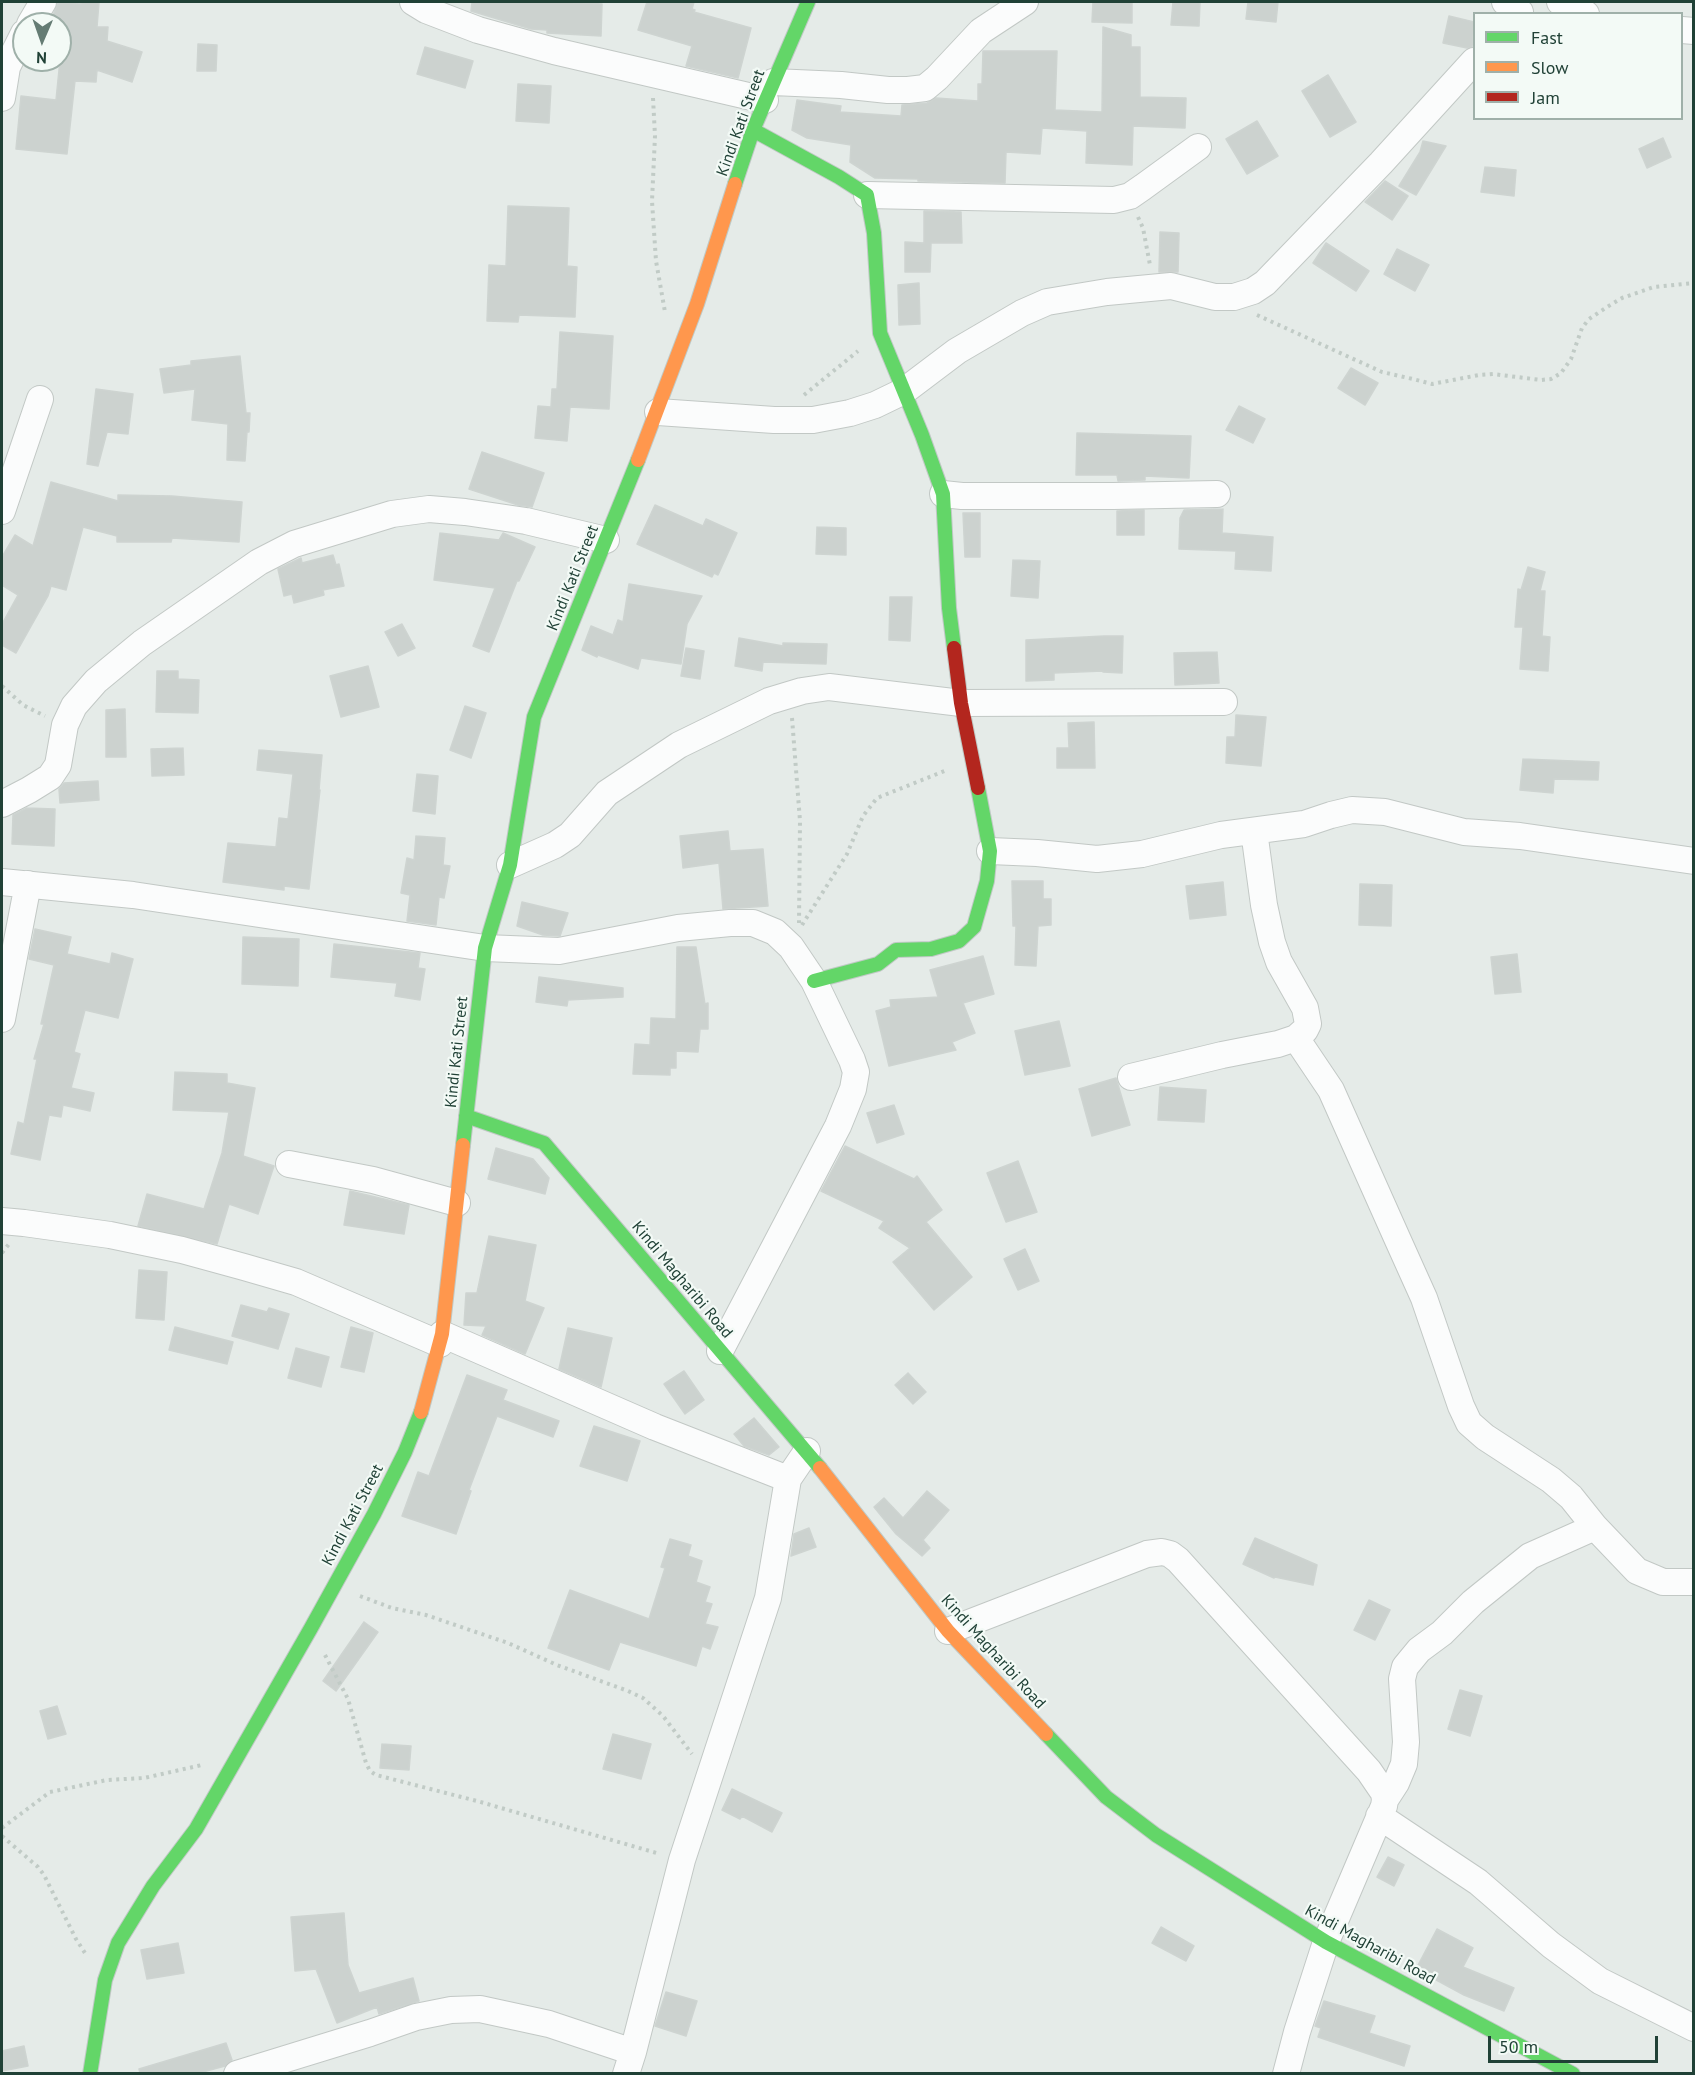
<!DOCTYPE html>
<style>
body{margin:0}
#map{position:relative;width:1695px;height:2075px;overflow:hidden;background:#e5ebe8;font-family:"PT Sans",sans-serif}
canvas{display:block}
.frame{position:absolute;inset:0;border:3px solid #204136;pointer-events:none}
.legend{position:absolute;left:1473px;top:12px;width:210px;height:108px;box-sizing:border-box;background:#f3faf6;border:2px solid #9fb0a9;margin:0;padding:8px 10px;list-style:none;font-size:18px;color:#204136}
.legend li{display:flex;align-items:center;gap:12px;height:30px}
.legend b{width:30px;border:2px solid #9fb0a9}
.north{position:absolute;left:12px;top:12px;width:60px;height:60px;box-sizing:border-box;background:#f3faf6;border:2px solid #9fb0a9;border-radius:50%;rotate:182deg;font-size:16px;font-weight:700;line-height:24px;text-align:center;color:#204136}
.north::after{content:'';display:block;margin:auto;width:21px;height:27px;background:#657c74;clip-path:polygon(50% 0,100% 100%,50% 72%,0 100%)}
.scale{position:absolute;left:1488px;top:2036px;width:170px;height:27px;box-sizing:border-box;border:3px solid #204136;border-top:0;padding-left:8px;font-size:18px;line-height:21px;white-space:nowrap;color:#204136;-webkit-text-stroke:4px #f3faf6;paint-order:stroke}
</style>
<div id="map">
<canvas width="1695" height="2075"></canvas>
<div class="frame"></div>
<ul class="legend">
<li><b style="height:8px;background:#63d668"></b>Fast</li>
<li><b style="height:8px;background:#ff974d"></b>Slow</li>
<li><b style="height:8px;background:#b3261e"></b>Jam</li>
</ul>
<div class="north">N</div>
<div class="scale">50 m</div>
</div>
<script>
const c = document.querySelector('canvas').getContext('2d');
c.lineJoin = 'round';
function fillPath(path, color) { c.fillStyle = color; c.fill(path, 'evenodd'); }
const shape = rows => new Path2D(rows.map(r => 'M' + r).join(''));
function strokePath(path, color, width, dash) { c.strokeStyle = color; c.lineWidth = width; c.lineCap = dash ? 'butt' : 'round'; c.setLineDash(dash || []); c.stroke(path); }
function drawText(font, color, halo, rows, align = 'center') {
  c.font = font + ' "PT Sans",sans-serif'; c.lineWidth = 4.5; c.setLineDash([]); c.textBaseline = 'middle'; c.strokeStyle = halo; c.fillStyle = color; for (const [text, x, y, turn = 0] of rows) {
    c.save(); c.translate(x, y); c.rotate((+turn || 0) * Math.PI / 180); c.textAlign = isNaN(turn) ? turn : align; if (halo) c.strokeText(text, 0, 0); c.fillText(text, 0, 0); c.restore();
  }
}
const building = shape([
 [81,2,99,2,97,27,108,27,107,41,142,52,132,82,97,70,96,82,75,81,67,154,16,149,21,96,56,100,60,60,60,24,53,24,53,15,58,3,81,4,81,2],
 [472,2,562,2,602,4,601,36,547,33,547,30,531,29,471,11,472,2],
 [647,2,694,2,692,9,695,10,694,12,751,28,738,78,686,66,692,46,638,30,647,2],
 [1093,2,1132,2,1132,23,1092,22,1093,2],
 [1173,2,1200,2,1199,26,1171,25,1173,2],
 [1248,2,1278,2,1276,22,1246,19,1248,2],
 [1449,16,1474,22,1472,47,1467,48,1443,43,1449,16],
 [1103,27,1131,35,1131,47,1140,47,1140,97,1186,98,1185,128,1133,126,1132,165,1086,163,1087,131,1042,128,1040,154,1006,152,1005,183,918,181,918,179,875,178,850,162,851,145,807,138,792,130,797,100,841,106,840,112,901,116,902,105,927,103,936,98,978,101,978,84,982,84,983,51,1057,51,1055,110,1102,112,1103,27],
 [198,44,217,45,216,71,197,71,198,44],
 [425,47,473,61,465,88,417,74,425,47],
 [1328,75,1356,122,1330,137,1302,91,1328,75],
 [518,84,551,86,549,123,516,121,518,84],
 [1257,121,1278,156,1247,174,1226,139,1257,121],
 [1663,138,1671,157,1647,168,1639,149,1663,138],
 [1423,141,1446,146,1416,195,1399,186,1420,152,1423,141],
 [1485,167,1516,170,1514,196,1481,192,1485,167],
 [1385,181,1408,196,1392,220,1365,202,1385,181],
 [508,206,569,208,567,266,577,267,575,317,519,315,518,322,487,321,489,265,506,266,508,206],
 [924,211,961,212,962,243,931,243,930,272,905,272,905,242,924,243,924,211],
 [1160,232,1179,233,1178,272,1159,272,1160,232],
 [1326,243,1369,271,1356,291,1313,263,1326,243],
 [1397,249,1429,265,1415,291,1384,274,1397,249],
 [919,283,920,324,899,325,898,285,919,283],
 [560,332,613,336,609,409,570,407,567,441,535,438,538,406,551,407,552,389,557,389,560,332],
 [240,356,246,413,250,413,249,432,247,432,245,461,227,460,228,424,192,420,195,389,164,393,160,369,191,365,191,361,240,356],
 [1351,368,1378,383,1365,405,1338,388,1351,368],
 [96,389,133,394,128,434,107,432,98,466,87,464,96,389],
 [1239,406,1265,419,1253,443,1226,430,1239,406],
 [1077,433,1191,436,1189,478,1145,476,1145,480,1118,481,1117,475,1076,475,1077,433],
 [482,452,544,473,532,507,518,505,469,489,482,452],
 [51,482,118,501,118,495,172,496,242,502,239,542,172,538,171,542,117,542,117,536,83,527,66,590,51,586,48,596,16,653,2,645,2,624,18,595,2,585,2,557,15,535,33,546,51,482],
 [655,505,703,526,706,519,737,533,718,575,714,573,712,577,637,544,655,505],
 [1223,509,1222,533,1273,537,1271,571,1235,569,1236,551,1179,549,1180,518,1184,510,1223,509],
 [1144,510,1144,535,1117,535,1117,511,1144,510],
 [963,513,980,513,980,557,965,557,963,513],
 [817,527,846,528,846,555,816,554,817,527],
 [440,533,499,540,503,533,535,547,519,581,517,581,489,652,473,646,495,588,434,580,440,533],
 [333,555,336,565,339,564,344,586,323,590,324,595,294,603,292,594,284,596,278,569,301,558,302,563,333,555],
 [1013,560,1040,561,1038,598,1011,596,1013,560],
 [1528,567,1545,572,1540,591,1545,591,1542,636,1550,637,1548,671,1520,669,1523,627,1515,627,1518,589,1521,590,1528,567],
 [629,584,702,596,687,624,681,664,641,658,638,669,598,655,597,657,582,650,591,626,613,635,618,620,623,622,629,584],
 [890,597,912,597,910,641,889,640,890,597],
 [402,624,415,648,398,656,385,632,402,624],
 [1104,636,1123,636,1122,673,1103,672,1103,671,1054,673,1054,680,1026,681,1026,640,1104,636],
 [739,638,783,646,783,643,827,644,826,664,763,662,762,671,735,666,739,638],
 [686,648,704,651,700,679,681,676,686,648],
 [1217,652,1219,683,1175,685,1174,653,1217,652],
 [368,666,379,707,341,717,330,676,368,666],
 [157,671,178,671,178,679,199,680,198,713,156,712,157,671],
 [465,706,486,713,471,758,450,750,465,706],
 [125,709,126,757,106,757,106,710,125,709],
 [1236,715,1266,717,1261,766,1226,763,1227,737,1235,737,1236,715],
 [1094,722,1095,768,1057,768,1057,748,1069,748,1068,723,1094,722],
 [183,748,184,775,152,776,151,749,183,748],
 [259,750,322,755,319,790,320,790,309,889,284,886,284,890,223,882,228,843,276,847,279,818,288,819,293,774,257,770,259,750],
 [1523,759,1599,762,1598,780,1554,779,1553,793,1520,790,1523,759],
 [417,774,438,776,435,814,413,811,417,774],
 [98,781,99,800,60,803,59,789,64,783,98,781],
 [27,808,55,809,54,846,12,844,13,815,27,808],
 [728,831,730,851,763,849,768,906,723,909,719,863,683,868,680,836,728,831],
 [416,836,445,838,443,865,450,866,444,898,439,897,436,925,407,921,410,895,401,893,407,858,414,860,416,836],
 [1012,881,1043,881,1043,899,1051,899,1051,925,1038,926,1036,966,1015,965,1016,926,1013,926,1012,881],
 [1223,882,1226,915,1190,919,1186,886,1223,882],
 [1360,884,1392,885,1391,926,1359,925,1360,884],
 [522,902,568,913,560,936,543,935,517,926,522,902],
 [35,929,71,937,67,954,110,964,112,953,133,959,118,1018,85,1010,74,1052,80,1054,71,1088,94,1093,90,1111,63,1105,61,1117,49,1115,40,1160,11,1154,18,1122,24,1124,37,1059,34,1059,44,1024,41,1024,54,965,29,959,35,929],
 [243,937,299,939,298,986,242,984,243,937],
 [334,944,420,953,418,968,425,969,420,1000,395,996,397,983,331,977,334,944],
 [677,947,696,947,705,1004,708,1003,708,1029,700,1029,698,1052,676,1051,676,1068,670,1068,670,1075,633,1074,635,1044,650,1045,651,1018,676,1019,677,947],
 [1517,954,1521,992,1495,994,1491,957,1517,954],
 [983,956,994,994,963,1003,975,1033,952,1042,956,1050,889,1066,876,1011,891,1007,890,1000,938,997,930,970,983,956],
 [539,977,623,988,623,997,568,1000,567,1006,536,1002,539,977],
 [1059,1021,1070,1066,1025,1075,1015,1031,1059,1021],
 [175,1072,227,1074,227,1083,255,1088,243,1156,274,1166,258,1214,229,1204,217,1244,138,1226,147,1194,204,1209,222,1153,229,1112,173,1110,175,1072],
 [1116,1078,1130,1125,1092,1136,1079,1089,1116,1078],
 [1160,1087,1206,1090,1204,1122,1158,1120,1160,1087],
 [894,1105,904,1134,877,1143,867,1113,894,1105],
 [845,1146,914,1179,917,1176,942,1210,926,1222,972,1277,934,1310,893,1262,910,1248,879,1228,884,1221,821,1191,845,1146],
 [496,1148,533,1159,549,1178,545,1194,488,1179,496,1148],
 [1018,1161,1037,1212,1006,1222,987,1173,1018,1161],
 [350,1191,409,1205,404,1234,344,1225,350,1191],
 [489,1236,536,1245,525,1301,544,1308,525,1354,482,1335,486,1326,464,1325,466,1293,477,1293,489,1236],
 [1025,1249,1039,1281,1018,1290,1004,1259,1025,1249],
 [139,1270,167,1272,164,1320,136,1318,139,1270],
 [241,1305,267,1312,269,1308,289,1314,278,1349,232,1336,241,1305],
 [175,1327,233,1342,227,1364,169,1350,175,1327],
 [351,1327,373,1333,364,1372,341,1367,351,1327],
 [568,1328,612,1338,601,1387,559,1369,568,1328],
 [296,1348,329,1357,321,1387,288,1378,296,1348],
 [684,1371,704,1400,685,1414,664,1384,684,1371],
 [908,1373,926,1392,913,1404,895,1385,908,1373],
 [467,1375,507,1390,503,1400,559,1421,553,1437,497,1416,469,1490,471,1491,456,1534,402,1516,418,1472,429,1476,467,1375],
 [754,1418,779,1447,769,1455,744,1446,734,1434,754,1418],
 [594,1426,640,1441,627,1481,580,1466,594,1426],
 [927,1491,949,1510,923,1540,930,1548,922,1556,896,1534,874,1507,884,1498,903,1518,927,1491],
 [809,1528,816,1547,791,1556,794,1534,809,1528],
 [1255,1538,1317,1565,1313,1585,1275,1577,1274,1578,1243,1564,1255,1538],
 [670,1539,691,1545,688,1556,702,1561,696,1582,710,1587,705,1602,712,1604,705,1624,718,1627,710,1649,702,1646,696,1666,620,1642,609,1670,548,1648,570,1590,649,1619,665,1568,661,1567,670,1539],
 [1369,1600,1390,1610,1375,1640,1354,1630,1369,1600],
 [364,1622,378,1632,336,1691,323,1681,364,1622],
 [1460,1690,1482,1696,1470,1736,1448,1729,1460,1690],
 [57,1706,66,1734,48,1739,40,1711,57,1706],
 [613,1734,651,1744,641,1779,603,1769,613,1734],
 [382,1744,411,1746,409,1770,380,1768,382,1744],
 [732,1789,782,1813,772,1832,742,1816,740,1819,722,1810,732,1789],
 [1388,1857,1404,1865,1394,1886,1377,1877,1388,1857],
 [344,1913,348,1965,359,1993,413,1978,419,2001,379,2014,377,2007,337,2023,316,1969,295,1971,291,1917,344,1913],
 [1161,1927,1194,1946,1186,1961,1152,1943,1161,1927],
 [1437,1929,1473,1948,1463,1967,1514,1988,1504,2011,1464,1995,1416,1969,1437,1929],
 [178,1943,184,1973,147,1979,141,1950,178,1943],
 [666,1992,697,2001,686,2036,655,2026,666,1992],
 [1324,2001,1375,2016,1369,2033,1410,2046,1404,2066,1318,2037,1321,2028,1315,2026,1324,2001],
 [226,2043,232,2060,225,2066,199,2073,140,2073,139,2069,226,2043],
 [24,2046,28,2066,2,2071,2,2051,24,2046]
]);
fillPath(building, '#ccd2cf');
strokePath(building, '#ced4d1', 1.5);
const street = shape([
 [413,2,426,10,478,30,554,51,765,100],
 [1505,2,1520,12],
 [1560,2,1586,14],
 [30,24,43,2],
 [1682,30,1694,31],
 [773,82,841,85,888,90,908,90,925,88,937,78,981,31,1025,2],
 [2,98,7,67,24,33],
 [867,195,1114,200,1130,196,1143,187,1198,147],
 [658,412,774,420,813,420,850,413,875,405,904,391,957,351,1022,313,1047,302,1107,292,1171,286,1215,297,1234,297,1253,291,1265,283,1381,163,1474,61],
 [943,494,962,496,1113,496,1217,494],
 [2,511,40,399],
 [2,804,29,790,50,777,58,765,65,725,74,706,96,681,142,643,259,562,294,544,392,514,429,509,465,512,526,521,606,540],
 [990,851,1037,853,1097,859,1142,854,1221,835,1304,824,1331,815,1352,810,1385,812,1464,832,1520,836,1694,861],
 [510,865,555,845,570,835,607,793,679,745,769,701,802,691,829,687,961,703,1224,702],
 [2,882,133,895,485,948,559,951,678,928,730,923,753,923,775,932,791,947,814,981,852,1060,856,1072,853,1089,838,1126,720,1351],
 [2,1019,28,884],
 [1296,1038,1331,1090,1397,1238,1424,1298,1461,1406,1469,1423,1485,1437,1551,1480,1571,1497,1595,1527,1637,1571,1663,1582,1694,1582],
 [1131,1077,1222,1055,1278,1044,1296,1038,1305,1030,1308,1024,1305,1008,1279,962,1272,942,1264,905,1254,831],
 [289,1164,373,1180,457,1203],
 [2,1221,24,1223,110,1235,182,1250,244,1267,296,1282,440,1344],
 [442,1334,655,1427,788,1479],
 [948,1631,1147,1554,1162,1552,1170,1554,1178,1560,1369,1771,1384,1793,1385,1800,1384,1806,1326,1942,1297,2032,1286,2074],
 [1385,1800,1396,1783,1404,1764,1406,1742,1402,1679,1405,1667,1419,1650,1442,1633,1473,1602,1530,1556,1595,1527],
 [1379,1816,1478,1882,1551,1945,1600,1981,1694,2028],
 [237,2074,370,2033,416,2017,451,2010,480,2009,549,2024,633,2052],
 [626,2074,633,2052,682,1860,768,1598,788,1479,807,1451]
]);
const fast = shape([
 [753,130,839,177,867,195,874,233,880,333,922,435,943,494,949,608,954,648],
 [735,184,753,130,808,2],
 [814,981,878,964,896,950,931,949,959,941,974,927,987,881,990,851,978,788],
 [466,1116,544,1143,820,1468],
 [463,1145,485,948,510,865,534,717,638,460],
 [1046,1734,1106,1797,1156,1835,1326,1942,1573,2074],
 [90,2074,105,1980,118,1943,153,1886,196,1829,311,1628,374,1514,405,1452,421,1412]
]);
const slow = shape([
 [638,460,697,304,735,184],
 [421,1412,442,1334,463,1145],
 [820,1468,948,1631,1046,1734]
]);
const jam = shape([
 [954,648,961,703,978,788]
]);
strokePath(street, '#c2c8c5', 28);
strokePath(fast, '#c0c9c5', 16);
strokePath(slow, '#c0c9c5', 16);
strokePath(jam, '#c0c9c5', 16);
strokePath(shape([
 [653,98,655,136,652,201,656,261,665,312],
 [1138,217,1143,228,1150,265],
 [1257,315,1382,372,1413,379,1432,384,1479,375,1493,374,1541,380,1551,379,1561,373,1571,359,1582,328,1589,319,1607,307,1622,298,1654,287,1694,283],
 [804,395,858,351],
 [2,686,23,705,45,716],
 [792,718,800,821,799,923],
 [802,925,847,854,863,816,877,798,947,770],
 [2,1253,9,1244],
 [360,1596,392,1608,426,1615,508,1643,557,1665,628,1691,643,1698,663,1716,692,1754],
 [325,1655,348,1699,366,1763,370,1771,376,1775,477,1801,660,1854],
 [2,1828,50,1792,107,1780,144,1778,202,1765],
 [2,1836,38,1867,44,1875,76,1939,85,1953]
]), '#c1cbc6', 4, [3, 4.5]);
strokePath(street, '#fbfcfc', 26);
strokePath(fast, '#63d668', 14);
strokePath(slow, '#ff974d', 14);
strokePath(jam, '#b3261e', 14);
drawText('16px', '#204136', '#f3faf6', [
 ["Kindi Kati Street",741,123,-70],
 ["Kindi Kati Street",573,578,-68],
 ["Kindi Kati Street",457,1052,-84],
 ["Kindi Magharibi Road",682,1280,50],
 ["Kindi Kati Street",353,1515,-62],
 ["Kindi Magharibi Road",993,1652,48],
 ["Kindi Magharibi Road",1370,1945,29]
]);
</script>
